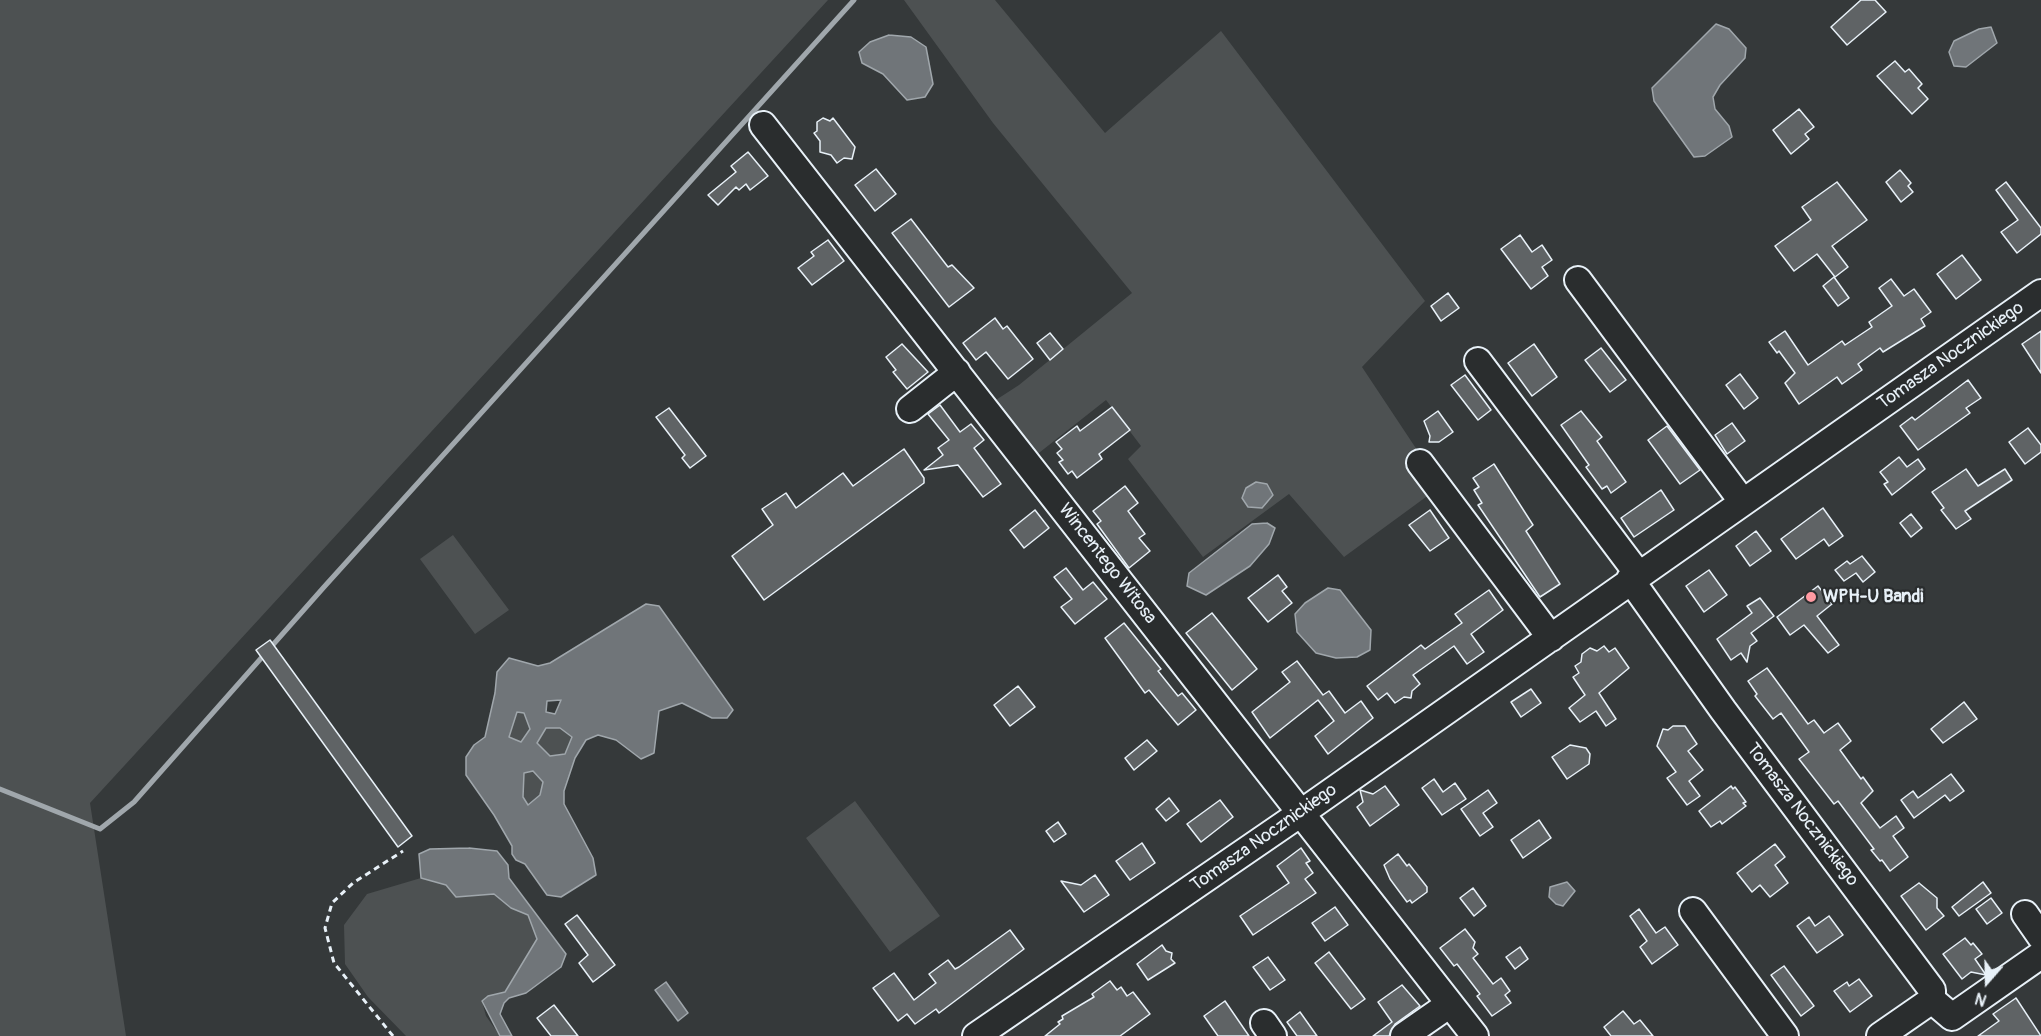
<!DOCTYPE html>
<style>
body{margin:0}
#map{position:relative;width:2041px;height:1036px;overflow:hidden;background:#35393a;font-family:Pangolin,sans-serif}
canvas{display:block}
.north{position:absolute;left:1957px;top:952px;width:60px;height:60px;-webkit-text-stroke:4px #2a2d2e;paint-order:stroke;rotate:200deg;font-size:16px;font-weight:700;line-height:24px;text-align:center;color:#e8f1f8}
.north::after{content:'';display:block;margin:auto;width:21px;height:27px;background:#e8f1f8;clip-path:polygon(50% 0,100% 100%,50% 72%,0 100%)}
</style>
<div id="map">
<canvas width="2041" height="1036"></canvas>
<div class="north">N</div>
</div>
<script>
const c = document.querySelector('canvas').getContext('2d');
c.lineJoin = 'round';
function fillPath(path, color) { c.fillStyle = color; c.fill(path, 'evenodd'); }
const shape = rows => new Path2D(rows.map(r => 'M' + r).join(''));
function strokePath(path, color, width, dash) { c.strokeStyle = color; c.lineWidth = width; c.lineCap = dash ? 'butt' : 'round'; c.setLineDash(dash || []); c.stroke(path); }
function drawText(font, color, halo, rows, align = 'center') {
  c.font = font + ' Pangolin,sans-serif'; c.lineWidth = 4.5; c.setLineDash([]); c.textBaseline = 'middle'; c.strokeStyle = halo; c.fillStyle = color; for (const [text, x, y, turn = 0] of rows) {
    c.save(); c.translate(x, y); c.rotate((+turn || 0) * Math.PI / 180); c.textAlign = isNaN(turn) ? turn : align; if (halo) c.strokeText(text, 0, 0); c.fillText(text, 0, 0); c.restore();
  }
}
fillPath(shape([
 [0,0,828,0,90,803,126,1036,0,1036],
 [904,0,995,0,1105,133,1221,31,1425,301,1362,367,1441,486,1344,557,1289,494,1203,557,1128,459,1141,446,1106,400,1030,460,985,407,1019,385,1132,293,993,123],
 [453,535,509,610,475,634,420,559],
 [517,712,524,713,530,729,521,742,509,738],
 [546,728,560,728,572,737,565,754,550,756,537,743],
 [533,771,543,782,540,795,528,805,523,797,524,773],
 [855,801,940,916,890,952,806,838],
 [421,878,446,885,456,897,494,894,511,908,528,915,537,939,504,993,488,996,482,1001,486,1016,500,1036,406,1036,368,997,345,964,344,925,367,894]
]), '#4d5152');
const water = shape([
 [1716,24,1729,29,1746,48,1745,58,1720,85,1713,97,1715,109,1729,126,1732,137,1705,156,1694,157,1654,101,1652,88,1716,24],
 [1991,27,1997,43,1966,67,1954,66,1949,52,1954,41,1979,29,1991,27],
 [889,35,911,37,926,47,933,84,925,97,907,100,883,74,862,63,859,52,870,42,889,35],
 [1256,482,1267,484,1273,495,1262,508,1248,507,1242,498,1246,488,1256,482],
 [1267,523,1275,528,1269,544,1250,566,1206,595,1187,586,1189,573,1252,524,1267,523],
 [1328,588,1340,590,1371,630,1370,650,1357,657,1336,658,1316,653,1297,632,1295,614,1305,603,1328,588],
 [646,604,659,606,733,710,727,718,712,718,682,703,659,711,654,753,641,759,616,740,598,735,586,740,575,758,564,791,564,804,593,858,596,875,561,897,547,895,525,864,516,860,512,854,512,846,494,815,466,775,466,757,474,745,485,737,495,693,497,672,509,658,538,666,550,663,646,604],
 [561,700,555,714,546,712,547,701,561,700],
 [517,712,524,713,530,729,521,742,509,737,517,712],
 [546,728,560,728,572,737,565,754,550,756,537,743,546,728],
 [533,771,543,782,540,795,528,805,523,797,524,773,533,771],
 [469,848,497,851,508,865,509,878,566,954,561,967,526,993,509,998,504,1003,500,1014,512,1036,500,1036,482,1001,488,996,505,992,537,939,528,915,511,908,494,894,456,897,446,885,421,878,419,854,430,849,469,848],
 [1567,882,1575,891,1563,906,1556,904,1549,897,1550,887,1567,882],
 [666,982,688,1013,678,1021,655,990,666,982]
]);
fillPath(water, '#707579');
strokePath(water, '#a0a7ac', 1.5);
strokePath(shape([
 [0,789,100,829,134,802,324,587,854,0]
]), '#a0a7ac', 5);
const building = shape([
 [1861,0,1875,0,1886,12,1847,45,1831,27,1861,0],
 [1895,61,1905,72,1909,69,1922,84,1918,88,1928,99,1912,114,1877,76,1895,61],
 [1799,109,1814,127,1805,134,1809,139,1791,154,1773,130,1799,109],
 [823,118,830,121,833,118,855,147,852,159,844,158,837,163,831,155,820,152,820,141,814,133,817,131,817,122,823,118],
 [748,152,768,176,750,190,746,184,739,190,736,187,718,205,708,195,736,172,731,166,748,152],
 [876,169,896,194,875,211,855,185,876,169],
 [1900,170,1911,183,1908,186,1913,192,1901,202,1886,182,1900,170],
 [1837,182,1867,220,1832,246,1848,267,1835,277,1817,254,1794,271,1775,246,1811,220,1802,207,1837,182],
 [2006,182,2041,228,2041,234,2017,253,2001,232,2018,220,1996,190,2006,182],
 [911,219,948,267,952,265,974,288,949,307,892,233,911,219],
 [1520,235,1532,252,1542,245,1552,260,1542,267,1548,276,1531,289,1501,249,1520,235],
 [828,240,844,261,812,285,798,268,814,256,811,252,828,240],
 [1962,255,1981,280,1956,299,1937,274,1962,255],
 [1834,277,1849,298,1838,306,1823,286,1834,277],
 [1891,279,1904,296,1914,289,1931,312,1921,319,1925,326,1883,352,1880,348,1858,364,1862,370,1842,384,1837,377,1799,404,1785,383,1795,373,1779,351,1777,353,1769,342,1785,331,1808,365,1842,341,1845,345,1872,327,1869,322,1892,306,1879,288,1891,279],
 [1448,293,1459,308,1441,321,1431,306,1448,293],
 [995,318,1003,329,1007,326,1033,359,1008,379,986,352,976,360,963,343,995,318],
 [2041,331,2041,373,2022,344,2041,331],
 [1050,333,1063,349,1050,360,1037,343,1050,333],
 [902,344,928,372,907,389,893,372,896,370,886,357,902,344],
 [1534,344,1557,377,1532,396,1508,363,1534,344],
 [1601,348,1626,380,1610,392,1585,360,1601,348],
 [1740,374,1758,398,1744,409,1726,385,1740,374],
 [1465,375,1491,410,1478,420,1451,385,1465,375],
 [1968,380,1981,398,1966,408,1970,413,1918,450,1900,426,1912,417,1915,420,1968,380],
 [940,405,960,432,971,424,984,440,974,448,1001,484,983,497,958,465,924,470,943,455,938,448,949,440,928,414,940,405],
 [1112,407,1130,430,1099,454,1102,459,1077,478,1072,471,1068,474,1059,462,1063,460,1057,453,1062,449,1056,442,1077,426,1080,431,1112,407],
 [669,408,706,456,690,468,682,458,685,455,656,417,669,408],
 [1438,411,1453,432,1439,442,1429,442,1430,436,1424,421,1438,411],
 [1581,411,1602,437,1597,441,1626,482,1611,493,1607,486,1602,489,1586,467,1589,465,1561,425,1581,411],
 [1732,423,1745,441,1727,454,1715,435,1732,423],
 [1667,426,1700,470,1680,484,1648,440,1667,426],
 [2028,428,2041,445,2041,452,2025,464,2009,442,2028,428],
 [904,449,924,478,924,483,764,600,732,556,773,525,762,509,786,493,796,508,843,473,853,486,904,449],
 [1899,457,1907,467,1918,459,1925,469,1892,495,1884,484,1888,482,1880,472,1899,457],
 [1494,464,1533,525,1526,531,1560,584,1540,597,1478,505,1482,503,1474,490,1479,487,1473,478,1494,464],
 [1966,469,1978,486,2005,469,2012,480,1965,511,1971,519,1956,529,1941,510,1944,508,1932,492,1966,469],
 [1125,486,1138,503,1128,511,1145,534,1139,538,1150,551,1129,568,1097,524,1101,521,1093,511,1125,486],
 [1661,490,1674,510,1634,537,1621,518,1661,490],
 [1823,508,1843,536,1829,546,1824,539,1796,559,1781,539,1823,508],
 [1035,510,1049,528,1024,548,1010,530,1035,510],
 [1430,510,1449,538,1430,551,1409,525,1430,510],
 [1911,514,1922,528,1911,537,1900,523,1911,514],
 [1756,531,1771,551,1750,566,1736,546,1756,531],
 [1862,556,1875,572,1863,582,1856,573,1844,581,1835,570,1847,561,1850,564,1862,556],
 [1066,568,1083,590,1093,582,1107,599,1075,624,1061,607,1072,599,1054,577,1066,568],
 [1709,570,1727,595,1704,612,1686,586,1709,570],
 [1278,575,1287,587,1282,591,1292,603,1268,622,1248,598,1278,575],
 [1818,586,1832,604,1817,616,1839,645,1828,653,1804,625,1790,635,1777,617,1818,586],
 [1489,590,1503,610,1471,634,1484,652,1467,664,1454,646,1413,675,1420,684,1412,691,1411,698,1404,697,1395,703,1387,693,1378,700,1367,686,1421,645,1425,649,1462,623,1455,614,1489,590],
 [1760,598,1774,616,1751,633,1757,641,1750,646,1747,662,1741,653,1731,660,1717,639,1752,613,1747,606,1760,598],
 [1212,613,1257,669,1232,690,1186,633,1212,613],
 [1124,623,1161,669,1158,671,1178,696,1182,693,1196,710,1178,725,1149,690,1145,693,1105,638,1124,623],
 [270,640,412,836,398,847,256,650,270,640],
 [1604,646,1609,652,1615,648,1629,668,1599,693,1616,719,1606,726,1596,711,1580,722,1569,708,1585,695,1573,677,1579,673,1575,666,1581,662,1582,654,1590,648,1597,651,1604,646],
 [1297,661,1323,695,1329,691,1345,713,1361,701,1373,718,1328,754,1315,736,1334,721,1318,700,1270,738,1252,712,1290,682,1282,672,1297,661],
 [1767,668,1808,724,1814,720,1824,733,1838,723,1851,741,1840,750,1861,779,1863,777,1873,791,1861,803,1880,828,1896,816,1904,828,1893,836,1908,857,1890,871,1882,860,1880,861,1871,850,1874,849,1838,801,1834,804,1799,759,1809,752,1781,713,1773,719,1755,696,1757,694,1748,681,1767,668],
 [1018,686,1035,707,1010,726,994,705,1018,686],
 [1531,689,1541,703,1521,717,1511,702,1531,689],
 [1964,702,1977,719,1943,743,1931,729,1964,702],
 [1673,726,1685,726,1697,744,1688,751,1703,770,1689,781,1700,796,1687,805,1667,778,1676,772,1657,746,1663,729,1668,730,1673,726],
 [1147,740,1157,751,1134,770,1125,758,1147,740],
 [1570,745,1586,748,1590,754,1589,764,1567,779,1552,757,1570,745],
 [1951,774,1964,791,1950,801,1945,795,1914,818,1901,800,1913,791,1918,798,1951,774],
 [1434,779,1443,792,1455,783,1466,799,1442,815,1422,788,1434,779],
 [1385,786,1399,805,1370,826,1357,807,1363,802,1360,790,1373,794,1385,786],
 [1731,786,1733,789,1735,787,1746,802,1743,803,1746,806,1722,824,1720,821,1711,827,1699,811,1731,786],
 [1488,790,1497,803,1483,813,1493,827,1480,836,1461,809,1488,790],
 [1169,798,1179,811,1166,821,1156,809,1169,798],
 [1220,800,1233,817,1201,842,1187,824,1220,800],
 [1539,820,1551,838,1523,858,1511,840,1539,820],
 [1058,822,1066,834,1054,842,1046,831,1058,822],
 [1142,843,1155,863,1130,880,1116,861,1142,843],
 [1775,844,1785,857,1775,865,1788,883,1770,897,1760,885,1752,892,1737,873,1775,844],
 [1301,848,1310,861,1306,863,1313,873,1305,879,1316,893,1253,935,1240,916,1289,883,1277,866,1301,848],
 [1398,854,1407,866,1409,864,1427,887,1427,892,1412,903,1410,900,1407,902,1390,879,1384,865,1398,854],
 [1095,875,1109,895,1084,912,1061,881,1081,885,1095,875],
 [1983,882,1991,893,1959,916,1952,907,1983,882],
 [1919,883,1937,898,1937,908,1944,916,1926,930,1901,896,1919,883],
 [1473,888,1486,906,1474,916,1460,898,1473,888],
 [1991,898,2002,913,1987,924,1976,909,1991,898],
 [1335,907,1348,925,1325,941,1312,923,1335,907],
 [1639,909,1656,933,1665,927,1678,945,1652,964,1640,947,1647,941,1630,916,1639,909],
 [577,915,615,965,593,982,579,963,588,955,565,924,577,915],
 [1829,916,1843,935,1817,953,1797,926,1809,917,1815,926,1829,916],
 [1465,929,1475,942,1473,948,1478,954,1473,958,1493,984,1501,978,1510,991,1505,995,1511,1003,1492,1016,1477,996,1480,994,1457,964,1454,966,1440,948,1465,929],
 [1010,930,1024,949,939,1013,936,1009,915,1024,907,1014,898,1021,873,988,894,973,914,1000,936,983,929,974,948,960,955,969,959,967,1010,930],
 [1965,938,1971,945,1973,943,1982,954,1975,959,1986,975,1971,972,1962,979,1943,954,1965,938],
 [1162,945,1166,951,1172,953,1171,959,1175,963,1148,980,1137,964,1162,945],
 [1520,947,1528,959,1515,969,1506,957,1520,947],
 [1329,952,1365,999,1351,1009,1315,963,1329,952],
 [1268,957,1285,980,1270,990,1253,967,1268,957],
 [1784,966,1814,1006,1801,1016,1771,975,1784,966],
 [1859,979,1872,996,1850,1012,1834,991,1847,982,1849,986,1859,979],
 [1110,981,1117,990,1121,987,1127,996,1133,992,1150,1014,1120,1036,1045,1036,1060,1024,1058,1022,1063,1019,1062,1016,1094,997,1092,994,1110,981],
 [1402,985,1420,1006,1395,1024,1389,1036,1373,1036,1392,1022,1378,1002,1402,985],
 [2016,998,2041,1036,1978,1036,1999,1021,1993,1014,2016,998],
 [1225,1001,1249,1036,1218,1036,1204,1016,1225,1001],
 [554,1005,578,1036,551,1036,537,1018,554,1005],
 [1623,1011,1634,1024,1640,1020,1653,1036,1611,1036,1604,1027,1623,1011],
 [1300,1012,1317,1036,1297,1036,1287,1022,1300,1012]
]);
fillPath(building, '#5f6365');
strokePath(building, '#e8f1f8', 1.5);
const minor = shape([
 [763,125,1475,1036],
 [1578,280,1742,501],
 [1478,361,1638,574],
 [910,409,957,372],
 [1420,463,1551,638],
 [1630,579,1723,710,1932,990,1932,1000,1880,1036],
 [1693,911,1785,1036],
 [2025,914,2041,937],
 [1932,1000,1952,1017,2041,955],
 [1264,1023,1273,1036],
 [976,1036,1301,813,2041,293],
 [1404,1036,1450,1004]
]);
strokePath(minor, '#e8f1f8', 30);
strokePath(shape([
 [393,1036,334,963,325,928,332,903,353,883,403,851]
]), '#e8f1f8', 3, [6, 4.5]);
strokePath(minor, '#2a2d2e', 26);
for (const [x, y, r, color] of [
 [1811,597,6,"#ff9aa2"]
]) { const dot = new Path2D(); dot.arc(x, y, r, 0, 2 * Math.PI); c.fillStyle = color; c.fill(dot); strokePath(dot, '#2a2d2e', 2); }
drawText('18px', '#e8f1f8', '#2a2d2e', [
 ["Tomasza Nocznickiego",1951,356,-35],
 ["Wincentego Witosa",1107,564,52],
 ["Tomasza Nocznickiego",1802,815,53],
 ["Tomasza Nocznickiego",1264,838,-35]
]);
drawText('bold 18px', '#e8f1f8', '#2a2d2e', [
 ["WPH-U Bandi",1823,597]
], 'left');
</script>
